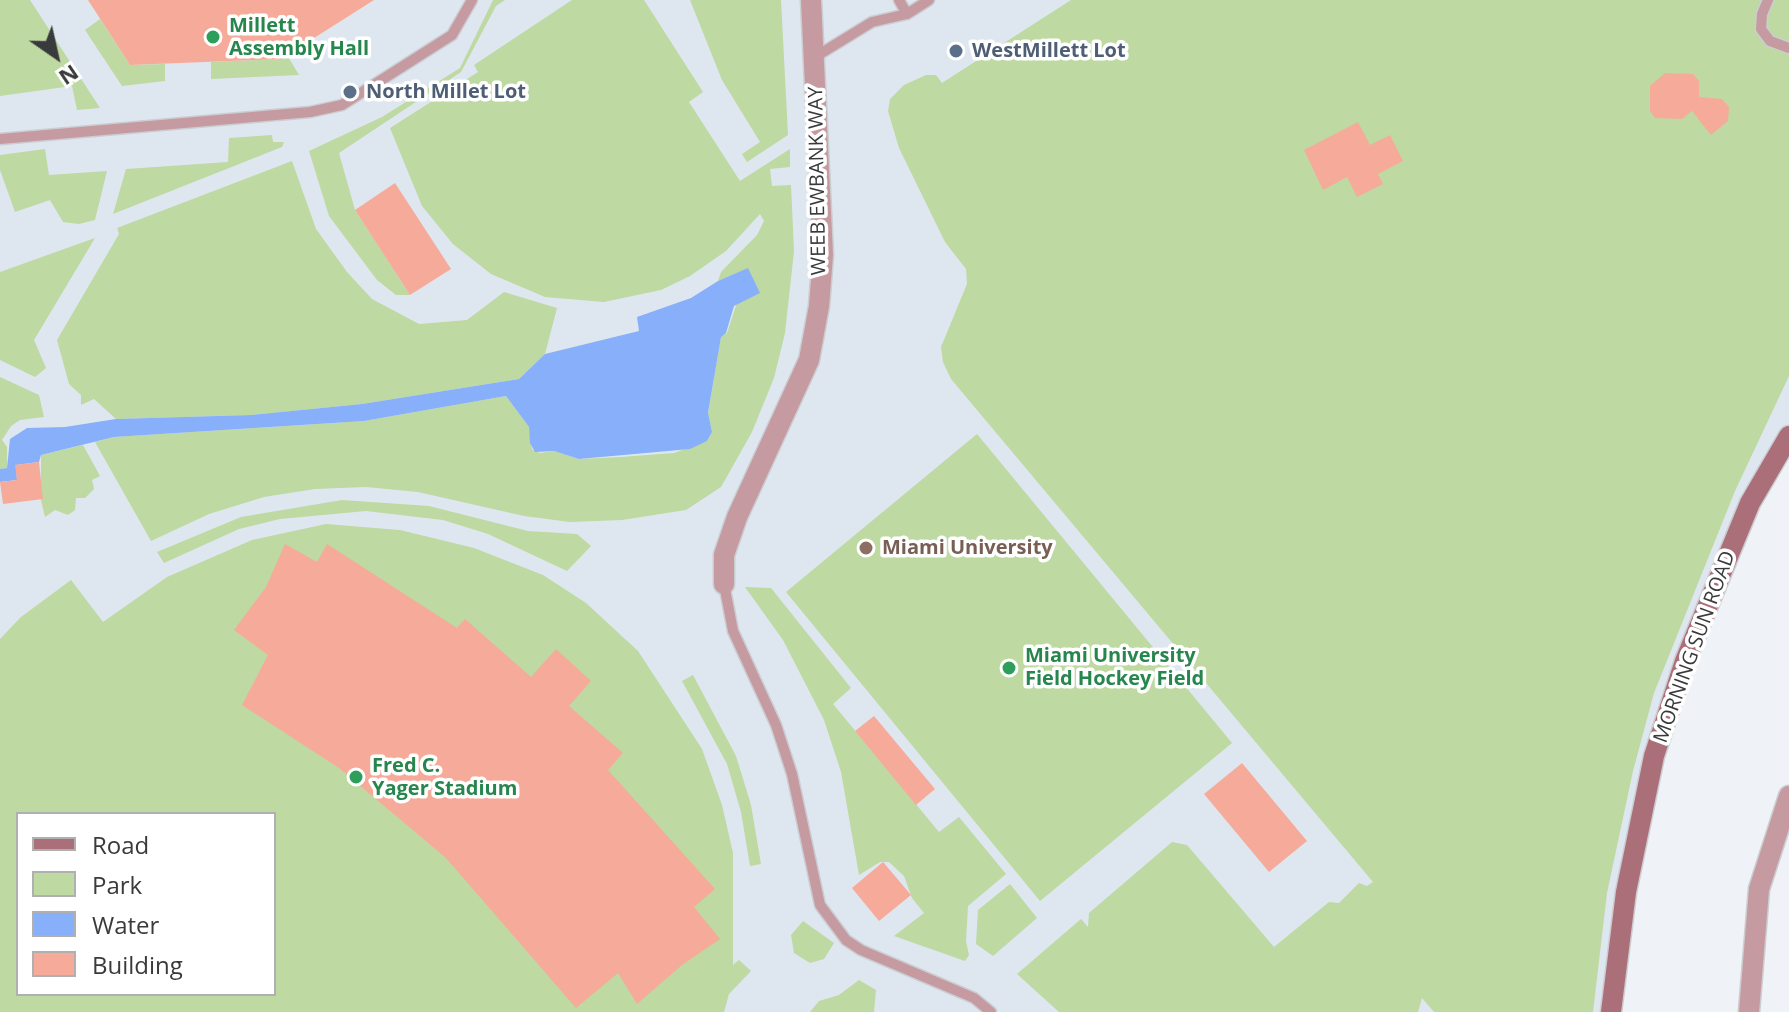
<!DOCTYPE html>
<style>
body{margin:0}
#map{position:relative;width:1789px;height:1012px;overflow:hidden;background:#eff2f6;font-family:"Open Sans",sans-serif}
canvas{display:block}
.legend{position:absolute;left:16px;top:812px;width:260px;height:184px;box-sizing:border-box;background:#fff;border:2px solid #b0b0b1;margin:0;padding:10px 14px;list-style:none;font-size:24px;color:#393a3c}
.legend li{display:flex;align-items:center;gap:16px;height:40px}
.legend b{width:40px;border:2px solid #b0b0b1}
.north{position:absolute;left:16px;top:16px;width:80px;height:80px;-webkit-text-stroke:6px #fff;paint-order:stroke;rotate:146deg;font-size:22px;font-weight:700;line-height:32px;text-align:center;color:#393a3c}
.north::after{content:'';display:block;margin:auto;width:28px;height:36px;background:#393a3c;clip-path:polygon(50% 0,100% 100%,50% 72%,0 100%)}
</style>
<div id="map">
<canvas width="1789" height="1012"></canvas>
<ul class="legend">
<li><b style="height:10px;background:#ab6f79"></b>Road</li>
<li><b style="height:22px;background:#bed9a2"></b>Park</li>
<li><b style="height:22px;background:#88aff9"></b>Water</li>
<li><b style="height:22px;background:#f6ab9a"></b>Building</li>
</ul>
<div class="north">N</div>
</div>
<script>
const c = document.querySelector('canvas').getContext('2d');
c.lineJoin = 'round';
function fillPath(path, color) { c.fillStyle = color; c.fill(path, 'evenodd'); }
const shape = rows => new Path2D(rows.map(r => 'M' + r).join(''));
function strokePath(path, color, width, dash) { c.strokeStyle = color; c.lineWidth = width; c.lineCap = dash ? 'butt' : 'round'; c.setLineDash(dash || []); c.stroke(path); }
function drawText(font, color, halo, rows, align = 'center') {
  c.font = font + ' "Open Sans",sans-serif'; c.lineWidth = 7; c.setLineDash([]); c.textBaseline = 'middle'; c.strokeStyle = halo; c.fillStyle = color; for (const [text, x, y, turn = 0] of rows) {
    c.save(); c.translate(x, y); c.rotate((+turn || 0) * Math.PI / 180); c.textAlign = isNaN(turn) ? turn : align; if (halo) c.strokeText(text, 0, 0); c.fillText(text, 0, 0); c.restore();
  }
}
fillPath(shape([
 [0,0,1218,0,1789,349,1789,436,1654,756,1611,1012,0,1012],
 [18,814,274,814,274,994,18,994]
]), '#dee7f0');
fillPath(shape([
 [0,0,30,0,100,108,77,110,72,86,0,96],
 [493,0,505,0,496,6,461,72,339,153,355,210,410,295,396,295,377,280,329,216,309,151,382,117,460,68],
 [572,0,644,0,703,92,689,102,740,181,790,149,790,167,770,169,772,186,791,185,794,251,785,333,774,378,752,432,721,487,686,510,622,520,570,522,524,516,418,492,366,487,315,489,264,497,209,514,151,541,95,442,114,437,364,421,506,396,529,427,532,449,540,453,554,451,579,459,621,457,674,453,707,441,712,432,708,414,721,336,727,333,748,269,718,281,721,272,757,235,764,221,760,214,726,251,690,276,661,290,604,302,545,297,491,274,453,244,422,206,390,128,478,72,474,65],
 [690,0,781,0,788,135,747,162,742,154,760,142,722,80],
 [1071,0,1789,0,1789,376,1735,491,1654,693,1633,771,1607,893,1593,1012,1434,1012,1422,998,1418,1012,1059,1012,1017,974,1081,919,1088,927,1089,913,1172,842,1187,845,1274,947,1329,902,1339,903,1359,883,1367,886,1373,882,951,379,943,362,941,347,967,284,966,269,945,242,899,148,888,111,890,99,904,85,926,75,936,75,942,83],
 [100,19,130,65,165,64,165,81,122,86,85,30],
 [287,55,299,75,211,79,211,62,281,59],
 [272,135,273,142,284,142,282,147,113,214,126,169,228,162,229,138],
 [45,149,49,175,107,171,95,220,79,224,63,222,50,200,15,212,0,170,0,155],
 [292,161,316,229,347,272,372,299,419,324,467,320,504,292,557,308,545,354,519,379,362,404,251,415,116,419,94,399,81,405,81,395,69,384,57,340,119,234,117,228],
 [95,238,34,340,46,368,35,377,0,360,0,272],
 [0,377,39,395,44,417,20,420,11,426,2,440,7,447,7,468,0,469],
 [977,434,1232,743,1040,901,786,592],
 [83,445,100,476,92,480,94,489,85,498,76,498,75,510,68,515,55,510,45,517,41,500,41,455],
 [342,500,429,506,528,531,577,534,591,546,567,571,488,534,443,520,366,511,280,519,239,529,164,563,157,552,241,517],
 [326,524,400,530,474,548,543,575,586,603,638,651,702,749,722,805,733,853,733,965,739,960,751,971,729,994,724,1012,0,1012,0,639,21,617,71,580,103,622,167,577,252,540],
 [18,814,274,814,274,994,18,994],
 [745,587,771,588,851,688,833,704,939,832,959,817,1006,874,968,906,966,941,969,955,965,961,894,936,924,913,912,898,904,876,889,862,880,862,859,875,841,772,824,720,783,640],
 [693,675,736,756,751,805,761,864,750,866,741,812,727,764,682,681],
 [1010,884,1037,918,993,956,976,944,978,910],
 [803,921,834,943,824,959,810,963,794,953,791,935],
 [859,980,876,990,874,1012,810,1012,819,1001,839,995]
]), '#bed9a2');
fillPath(shape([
 [748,268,760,293,734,306,726,333,721,337,708,413,712,432,707,441,690,449,579,459,554,451,535,452,530,443,529,427,506,396,364,421,114,437,41,455,39,462,16,465,17,480,0,482,0,469,7,468,10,439,27,428,65,427,116,419,251,415,362,404,519,379,545,354,639,331,637,317,691,298,718,281]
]), '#88aff9');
fillPath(shape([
 [88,0,374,0,281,59,130,65],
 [1665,73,1693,74,1699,81,1699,97,1722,99,1729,107,1728,121,1711,135,1692,111,1682,119,1655,118,1650,111,1650,86],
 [1358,122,1370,145,1390,135,1403,161,1378,174,1383,184,1357,197,1347,177,1323,190,1304,150],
 [395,183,451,269,410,295,355,210],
 [39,462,43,499,3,504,0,482,17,480,15,465],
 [285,544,317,562,327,544,457,628,465,619,531,677,556,649,591,681,569,706,623,753,608,770,715,889,694,907,720,939,682,965,637,1004,618,973,576,1008,446,858,339,768,242,705,268,655,234,630,266,587],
 [874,716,935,789,916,805,855,731],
 [1242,763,1307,841,1269,872,1204,794],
 [883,862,911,895,879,921,852,888]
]), '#f6ab9a');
const service = shape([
 [899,0,907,14],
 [1768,0,1762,14,1761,29,1770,41,1789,48],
 [815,57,872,22,907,14,929,0],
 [0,139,310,112,342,105,452,35,472,0],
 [724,584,733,631,776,725,792,774,820,905,846,940,861,950,974,998,991,1012]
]);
const minor = shape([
 [724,584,724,555,737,517,809,360,819,306,823,255,811,0],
 [1749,1012,1759,889,1789,796]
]);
const secondary = shape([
 [1611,1012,1626,892,1654,756,1685,661,1750,503,1789,436]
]);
strokePath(service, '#cbcdd1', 13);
strokePath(minor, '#cbcdd1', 23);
strokePath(secondary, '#cbcdd1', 23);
strokePath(service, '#c59aa0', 10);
strokePath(minor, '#c59aa0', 20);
strokePath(secondary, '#ab6f79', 20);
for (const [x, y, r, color] of [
 [213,37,8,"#2e9e5b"],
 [956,51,8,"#5c6f8a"],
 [350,92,8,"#5c6f8a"],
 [866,548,8,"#8d6e63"],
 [1009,668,8,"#2e9e5b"],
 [356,777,8,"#2e9e5b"]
]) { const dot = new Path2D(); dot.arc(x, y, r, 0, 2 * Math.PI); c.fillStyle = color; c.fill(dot); strokePath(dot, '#fff', 3); }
drawText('bold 20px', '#27864d', '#fff', [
 ["Millett",229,26],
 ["Assembly Hall",229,49],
 ["Miami University",1025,656],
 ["Field Hockey Field",1025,679],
 ["Fred C.",372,766],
 ["Yager Stadium",372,789]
], 'left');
drawText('bold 20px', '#4e5e75', '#fff', [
 ["WestMillett Lot",972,51],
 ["North Millet Lot",366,92]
], 'left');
drawText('20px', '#393a3c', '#fff', [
 ["WEEB EWBANK WAY",818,181,-91],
 ["MORNING SUN ROAD",1695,647,-70]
]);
drawText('bold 20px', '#785e54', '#fff', [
 ["Miami University",882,548]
], 'left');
</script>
